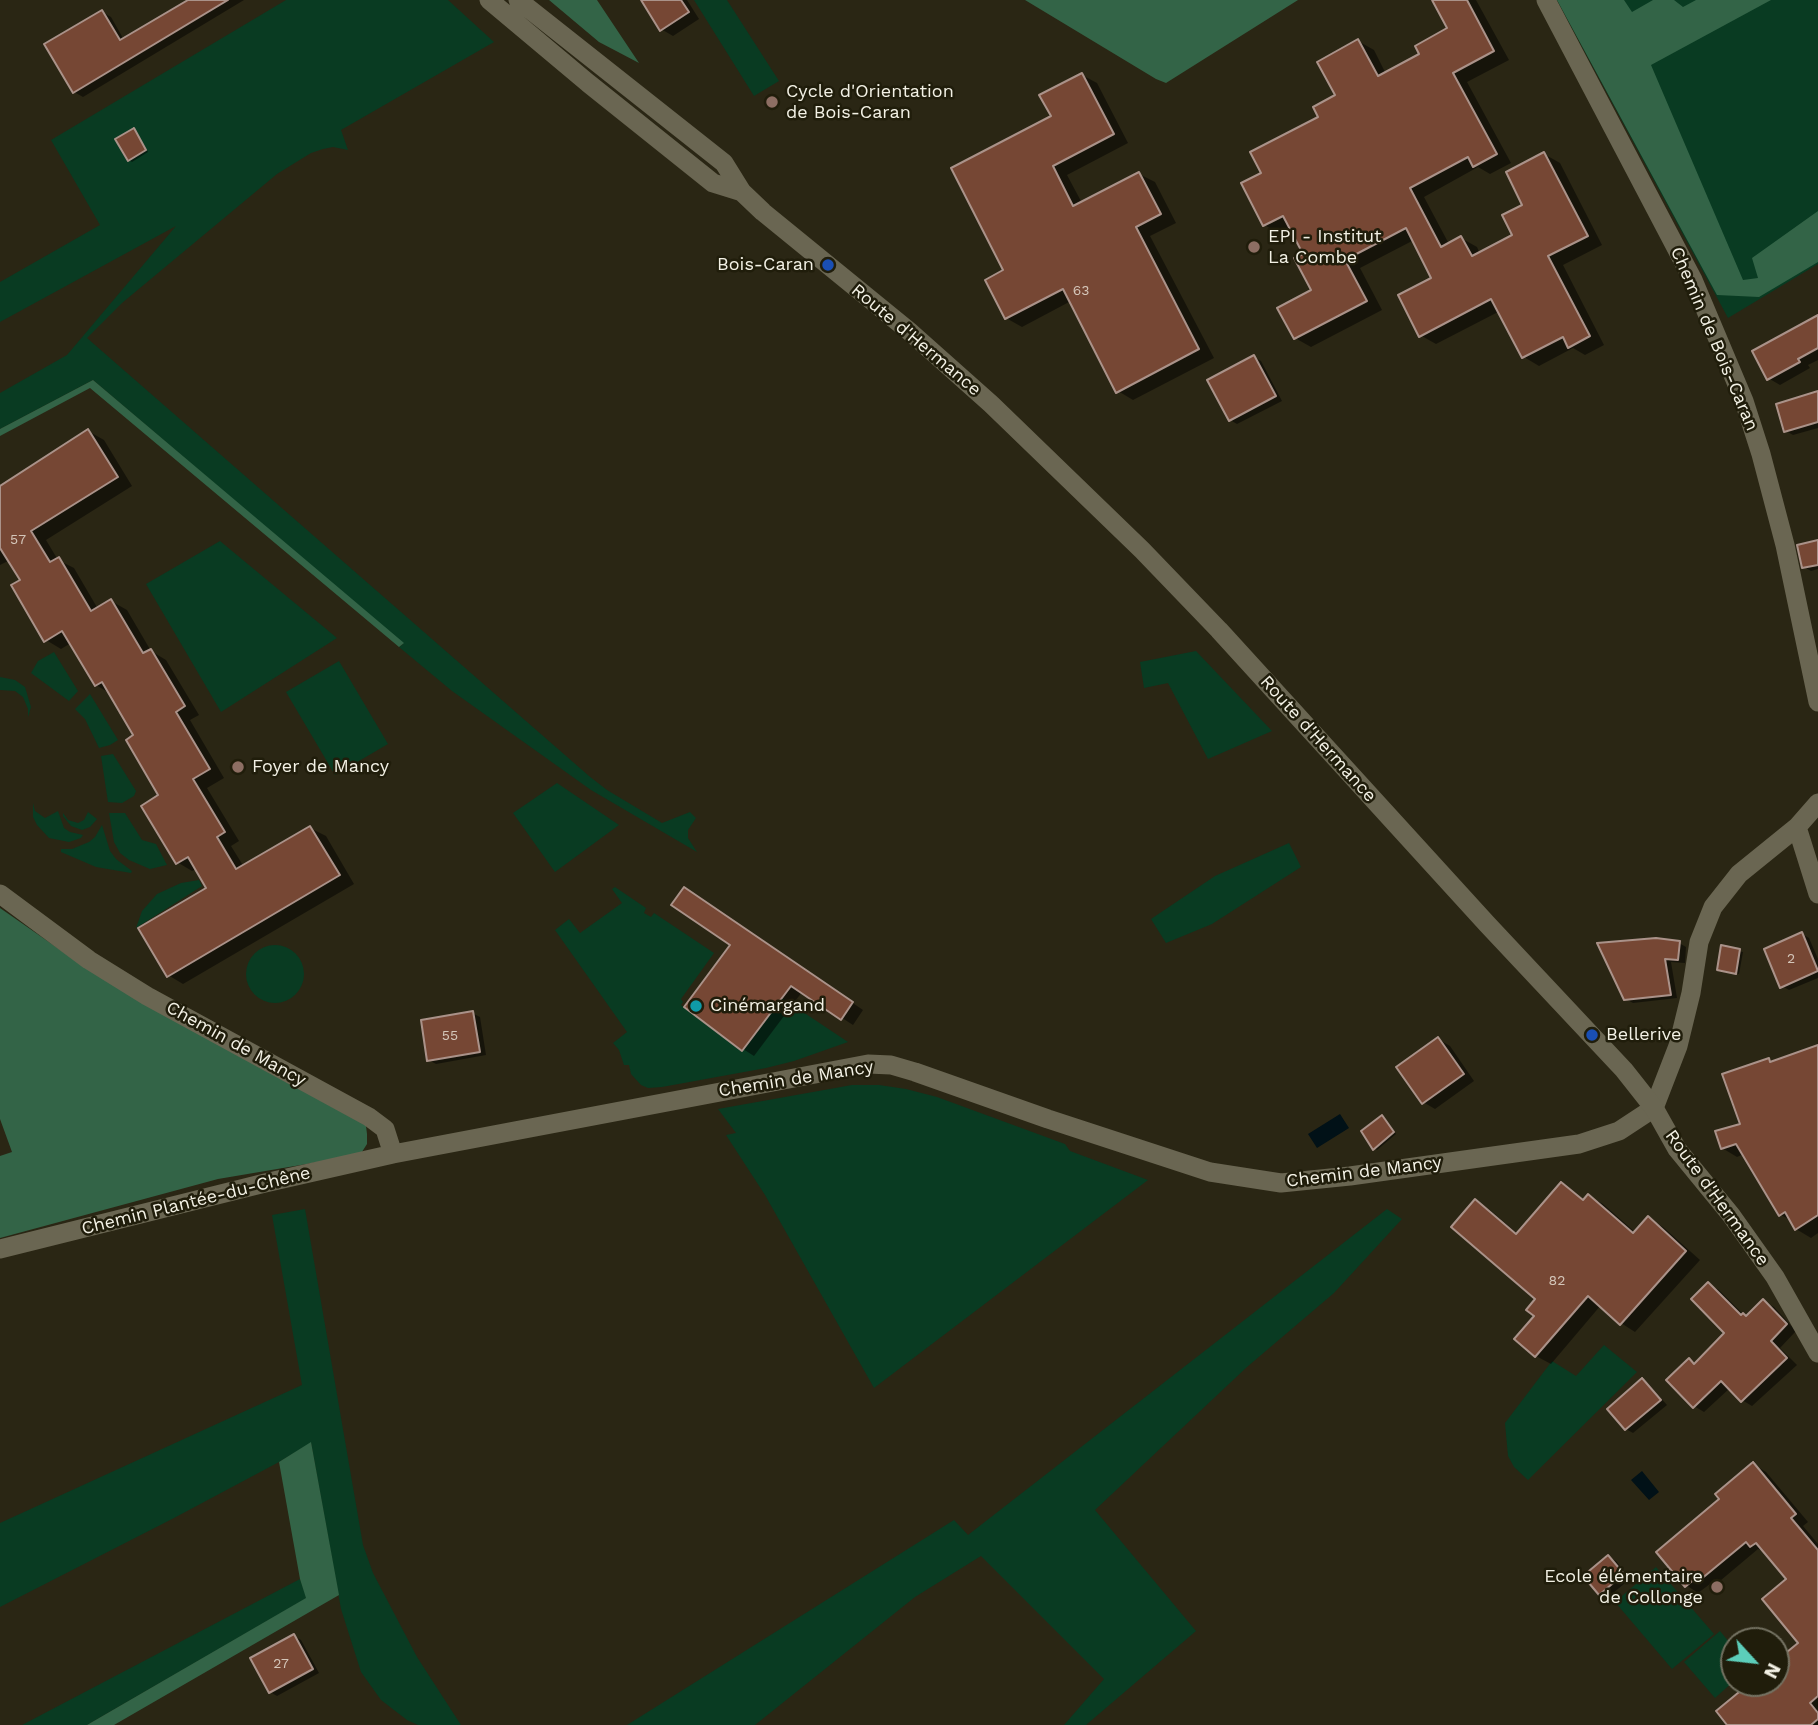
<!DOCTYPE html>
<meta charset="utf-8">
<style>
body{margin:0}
#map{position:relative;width:1818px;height:1725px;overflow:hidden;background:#2a2614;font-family:"Work Sans",sans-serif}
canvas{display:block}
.north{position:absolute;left:1720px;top:1627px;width:70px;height:70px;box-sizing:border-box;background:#201d0b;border:2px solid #747262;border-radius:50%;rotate:117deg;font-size:19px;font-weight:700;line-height:28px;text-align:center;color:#f3f1e5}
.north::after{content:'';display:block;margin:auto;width:24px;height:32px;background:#5cceba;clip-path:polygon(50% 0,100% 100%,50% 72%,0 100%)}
</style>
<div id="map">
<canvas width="1818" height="1725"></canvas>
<div class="north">N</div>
</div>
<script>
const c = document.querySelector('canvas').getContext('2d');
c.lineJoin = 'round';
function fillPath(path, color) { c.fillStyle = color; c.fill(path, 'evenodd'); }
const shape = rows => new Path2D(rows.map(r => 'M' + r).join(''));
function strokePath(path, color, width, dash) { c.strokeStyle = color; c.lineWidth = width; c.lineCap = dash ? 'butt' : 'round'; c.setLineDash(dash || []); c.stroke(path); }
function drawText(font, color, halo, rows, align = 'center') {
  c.font = font + ' "Work Sans",sans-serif'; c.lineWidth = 5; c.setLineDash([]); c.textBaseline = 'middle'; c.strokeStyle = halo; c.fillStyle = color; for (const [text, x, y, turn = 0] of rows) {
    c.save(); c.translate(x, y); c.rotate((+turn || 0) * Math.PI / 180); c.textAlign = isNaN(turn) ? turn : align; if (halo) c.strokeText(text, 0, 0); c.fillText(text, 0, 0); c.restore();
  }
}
fillPath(shape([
 [286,0,448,0,494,42,341,130,348,150,333,147,323,149,311,153,277,174,122,303,87,338,589,776,607,790,662,823,690,812,696,818,688,830,688,838,697,852,591,790,452,691,399,647,403,644,93,380,0,429,0,393,67,355,176,226,0,322,0,282,100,225,51,140],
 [694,0,727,0,779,81,754,96],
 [1557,0,1818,0,1818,264,1728,318],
 [220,541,337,638,221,712,146,584],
 [1196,651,1272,731,1208,759,1168,683,1144,688,1140,662],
 [54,652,78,691,69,701,31,673,38,661],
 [339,661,388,744,335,775,286,692],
 [0,677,15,680,25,687,31,707,28,717,28,709,23,697,15,691,0,690],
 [90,694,118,740,110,745,99,748,85,719,75,709],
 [113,754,136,791,134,796,122,803,108,802,101,756],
 [557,783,619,825,555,872,513,813],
 [33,803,35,811,45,818,58,811,64,828,70,832,83,835,81,838,69,842,49,838,37,825,33,817],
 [88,812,97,819,90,827,82,830,71,826,63,816,63,813,68,820,78,823,84,820],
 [109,813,125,813,142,840,156,844,167,865,150,869,129,860,120,853,114,842],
 [102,825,110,851,116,859,132,871,131,873,96,867,61,852,61,849,72,849,89,842,95,837],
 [1289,843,1301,867,1212,924,1166,943,1151,919,1215,876],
 [199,880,202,886,136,928,142,911,157,894,181,883],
 [615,887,646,908,644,913,651,917,654,913,714,953,681,999,683,1002,681,1005,742,1050,782,998,848,1042,794,1061,766,1068,662,1087,648,1088,641,1085,631,1074,629,1065,624,1065,619,1050,613,1043,627,1032,555,930,569,919,580,933,622,903,612,889],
 '246 974a29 29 0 1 1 58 0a29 29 0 1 1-58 0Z',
 [852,1085,879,1085,906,1089,937,1097,1065,1144,1070,1151,1148,1180,874,1388,765,1195,726,1135,736,1133,718,1109],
 [305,1209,363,1545,373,1573,417,1657,461,1725,418,1725,407,1720,381,1700,361,1672,341,1609,311,1443,279,1462,174,1518,0,1607,0,1523,302,1385,272,1215],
 [1387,1209,1402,1219,1334,1293,1247,1367,1095,1510,1196,1631,1086,1725,1064,1725,1104,1679,981,1556,915,1597,755,1725,627,1725,954,1520,968,1535],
 [1604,1345,1637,1372,1528,1480,1514,1467,1508,1456,1505,1423,1552,1361,1576,1376],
 [1656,1567,1714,1634,1672,1669,1615,1602],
 [300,1579,307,1598,87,1725,22,1725],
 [1720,1631,1734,1648,1734,1681,1715,1698,1684,1662]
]), '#093b22');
fillPath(shape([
 [549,0,597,0,639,63,599,42],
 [1025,0,1298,0,1166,83,1156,79],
 [1557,0,1624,0,1632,12,1653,0,1674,0,1683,7,1696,0,1771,0,1651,65,1743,280,1758,278,1752,258,1818,211,1818,262,1759,297,1717,295],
 [93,380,404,643,399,647,90,388,0,436,0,429],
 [0,908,69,956,361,1120,366,1126,367,1134,367,1144,360,1155,218,1179,0,1238,0,1156,12,1152,0,1119],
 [311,1442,339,1595,114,1725,87,1725,306,1598,300,1579,279,1462]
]), '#336447');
fillPath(shape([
 [1340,1114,1349,1128,1317,1148,1308,1134],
 [1642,1471,1659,1492,1649,1500,1631,1480]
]), '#011117');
fillPath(shape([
 [192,0,244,0,83,97,74,92,102,12,111,17,124,40],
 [643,0,687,0,699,19,673,36,661,29],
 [1434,0,1476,0,1509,60,1467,82,1511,163,1490,174,1478,167,1424,197,1449,244,1461,238,1477,247,1480,254,1514,235,1544,154,1560,163,1602,245,1563,265,1604,345,1585,355,1573,348,1539,366,1524,357,1500,311,1436,344,1420,335,1434,278,1414,240,1360,268,1382,310,1311,347,1295,338,1313,291,1305,255,1291,228,1280,233,1264,225,1263,173,1321,117,1337,96,1358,41,1374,50,1386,74,1422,55,1449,29],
 [1291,213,1270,224,1270,220],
 [1082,75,1097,83,1128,143,1067,175,1082,203,1139,174,1155,182,1176,223,1150,236,1214,358,1133,400,1118,391,1071,301,1022,327,1006,318,1006,271,1053,117],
 [134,130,148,152,132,162,129,160],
 [1818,317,1818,360,1808,365,1810,368,1780,385,1768,378],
 [1254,357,1261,361,1282,401,1237,424,1230,420],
 [1818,393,1818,428,1793,435,1786,431],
 [88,431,104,440,132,486,46,540,58,560,74,568,98,609,111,601,127,610,151,651,166,660,199,715,190,720,224,778,207,788,239,841,231,846,244,867,310,828,326,836,354,884,183,984,168,975,208,888,197,869,192,871,177,862,161,796,136,736,111,694,96,685,71,643,61,649,46,640,22,580,10,560,0,565,0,490],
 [1818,542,1818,569,1811,571,1804,567],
 [695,896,863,1010,853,1025,802,992,754,1056,743,1049,732,944],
 [1802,934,1809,938,1818,959,1818,978,1789,990,1782,986],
 [1679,943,1686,947,1685,963,1671,962,1677,998,1633,1003,1626,999],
 [1723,948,1743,952,1739,974,1719,969],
 [472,1013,480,1017,486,1055,436,1064,429,1060],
 [1438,1039,1450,1046,1474,1081,1435,1109,1423,1102],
 [1818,1047,1818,1233,1811,1238,1796,1229,1792,1221,1781,1215,1744,1154,1737,1157,1722,1148,1742,1126,1769,1060,1773,1063],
 [1382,1117,1396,1134,1377,1150,1374,1148],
 [1561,1184,1585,1200,1589,1196,1603,1204,1636,1233,1648,1218,1663,1227,1700,1260,1635,1332,1621,1323,1601,1305,1551,1364,1536,1356,1517,1339,1536,1316,1538,1299,1475,1201,1490,1210,1518,1234],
 [1708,1284,1719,1290,1747,1318,1763,1301,1774,1307,1796,1331,1780,1348,1797,1365,1752,1406,1742,1400,1730,1388,1704,1412,1694,1406,1689,1360,1696,1364,1726,1333],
 [1642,1381,1649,1385,1667,1405,1633,1433,1626,1429],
 [1753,1464,1766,1472,1808,1522,1803,1526,1818,1544,1818,1725,1729,1725,1752,1683,1776,1683,1776,1663,1801,1643,1788,1580,1765,1552,1758,1549,1714,1586,1710,1584,1698,1593,1686,1585,1722,1500],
 [1609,1557,1616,1561,1630,1579,1607,1598,1600,1594],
 [294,1636,301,1640,319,1673,277,1696,270,1692]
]), '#0007');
const building = shape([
 [188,0,228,0,73,93,44,44,102,10,120,40,188,0],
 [641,0,681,0,689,12,660,31,641,0],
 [1432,0,1467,0,1494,51,1453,73,1497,154,1473,167,1468,157,1410,188,1441,247,1461,236,1472,256,1512,235,1502,215,1522,205,1506,172,1544,152,1588,236,1548,256,1590,336,1568,348,1563,337,1522,358,1491,299,1419,337,1398,295,1431,278,1406,228,1345,260,1367,301,1294,339,1277,308,1311,290,1294,258,1303,254,1283,216,1263,226,1241,183,1261,173,1250,152,1318,117,1313,107,1335,95,1317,62,1358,39,1378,76,1419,54,1415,46,1447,28,1432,0],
 [1082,73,1114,134,1053,166,1073,206,1139,172,1161,214,1136,227,1199,349,1116,393,1063,289,1005,319,985,280,1003,270,951,168,1051,116,1039,95,1082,73],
 [134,128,146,150,128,161,115,139,134,128],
 [1818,315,1818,348,1798,359,1800,362,1767,380,1752,351,1818,315],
 [1254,355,1276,396,1229,421,1207,380,1254,355],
 [1818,391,1818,422,1784,432,1776,404,1818,391],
 [88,429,118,477,31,531,50,562,59,557,91,611,111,599,143,653,151,649,185,706,176,712,210,769,193,779,225,832,217,837,236,869,310,826,340,875,167,977,138,928,206,888,188,857,176,864,141,806,158,795,126,740,133,735,102,682,95,686,62,631,44,642,11,585,20,580,0,548,0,486,88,429],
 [1818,540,1818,565,1802,568,1797,545,1818,540],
 [684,887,853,1002,841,1020,791,986,742,1051,684,1007,730,945,671,905,684,887],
 [1802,932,1818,971,1780,988,1764,949,1802,932],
 [1656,938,1680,941,1678,960,1665,959,1671,995,1624,1000,1597,943,1656,938],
 [1721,945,1740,949,1736,974,1717,970,1721,945],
 [473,1011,480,1052,427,1061,421,1020,473,1011],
 [1438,1037,1464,1074,1422,1104,1396,1067,1438,1037],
 [1818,1045,1818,1215,1795,1230,1785,1212,1779,1216,1736,1144,1721,1149,1715,1131,1740,1124,1722,1074,1769,1058,1770,1062,1818,1045],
 [1382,1115,1394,1132,1373,1150,1361,1131,1382,1115],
 [1561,1182,1583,1200,1588,1194,1633,1233,1648,1216,1686,1251,1620,1325,1588,1296,1535,1357,1514,1339,1534,1316,1526,1310,1535,1299,1451,1227,1475,1199,1516,1234,1561,1182],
 [1708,1282,1741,1315,1743,1313,1746,1316,1763,1299,1787,1324,1771,1341,1787,1358,1741,1402,1721,1381,1693,1408,1666,1380,1689,1358,1694,1364,1724,1333,1691,1299,1708,1282],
 [1642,1378,1661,1400,1625,1430,1607,1409,1642,1378],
 [1753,1462,1796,1514,1791,1518,1818,1550,1818,1696,1810,1703,1818,1713,1818,1719,1811,1725,1727,1725,1716,1711,1750,1683,1776,1683,1776,1661,1798,1643,1762,1599,1786,1579,1756,1543,1750,1547,1746,1542,1700,1580,1697,1577,1685,1587,1656,1552,1719,1499,1715,1494,1753,1462],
 [1608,1555,1624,1574,1599,1595,1583,1576,1608,1555],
 [294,1634,313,1669,269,1693,250,1658,294,1634]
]);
fillPath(building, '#764734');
strokePath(building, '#aa9289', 2);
strokePath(shape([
 [1546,0,1693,280,1744,401,1761,454,1785,545,1818,702],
 [1797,827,1818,894],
 [0,894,89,960,147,996,369,1117,385,1129,393,1154],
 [0,1249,265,1183,393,1154,868,1064,891,1065,915,1072,1048,1119,1210,1172,1281,1183,1350,1176,1579,1144,1619,1131,1654,1108,1678,1046,1691,993,1699,942,1713,907,1739,874,1797,827,1818,803]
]), '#6a6652', 19);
strokePath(shape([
 [489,0,588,83,713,183,742,192],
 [518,0,724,163,742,192,763,212,909,331,991,404,1142,550,1219,630,1487,924,1624,1070,1654,1108,1677,1149,1731,1215,1775,1277,1818,1353]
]), '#6a6652', 19);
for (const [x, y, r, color] of [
 [772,102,7,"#8d6e63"],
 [1254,247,7,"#8d6e63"],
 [828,265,7,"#1a4fb4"],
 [238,767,7,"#8d6e63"],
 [696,1006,7,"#0f9aa8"],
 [1592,1035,7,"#1a4fb4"],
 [1717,1587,7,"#8d6e63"]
]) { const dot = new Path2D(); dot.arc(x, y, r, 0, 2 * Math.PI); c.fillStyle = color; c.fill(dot); strokePath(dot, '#201d0b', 2.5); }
drawText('14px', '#d4c6b9', null, [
 ["63",1081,291],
 ["57",18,540],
 ["2",1791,959],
 ["55",450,1036],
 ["82",1557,1281],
 ["27",281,1664]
]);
drawText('18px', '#f3f1e5', '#201d0b', [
 ["Cycle d'Orientation",786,92],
 ["de Bois-Caran",786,113],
 ["EPI - Institut",1268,237],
 ["La Combe",1268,258],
 ["Bois-Caran",814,265,"right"],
 ["Foyer de Mancy",252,767],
 ["Cinémargand",710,1006],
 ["Bellerive",1606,1035],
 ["Ecole élémentaire",1703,1577,"right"],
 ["de Collonge",1703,1598,"right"]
], 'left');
drawText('18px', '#f3f1e5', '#201d0b', [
 ["Chemin de Bois-Caran",1714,339,67],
 ["Route d'Hermance",916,340,40],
 ["Route d'Hermance",1318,739,48],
 ["Chemin de Mancy",236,1044,29],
 ["Chemin de Mancy",796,1079,-9],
 ["Chemin de Mancy",1364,1172,-7],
 ["Route d'Hermance",1717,1198,54],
 ["Chemin Plantée-du-Chêne",196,1201,-14]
]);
</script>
